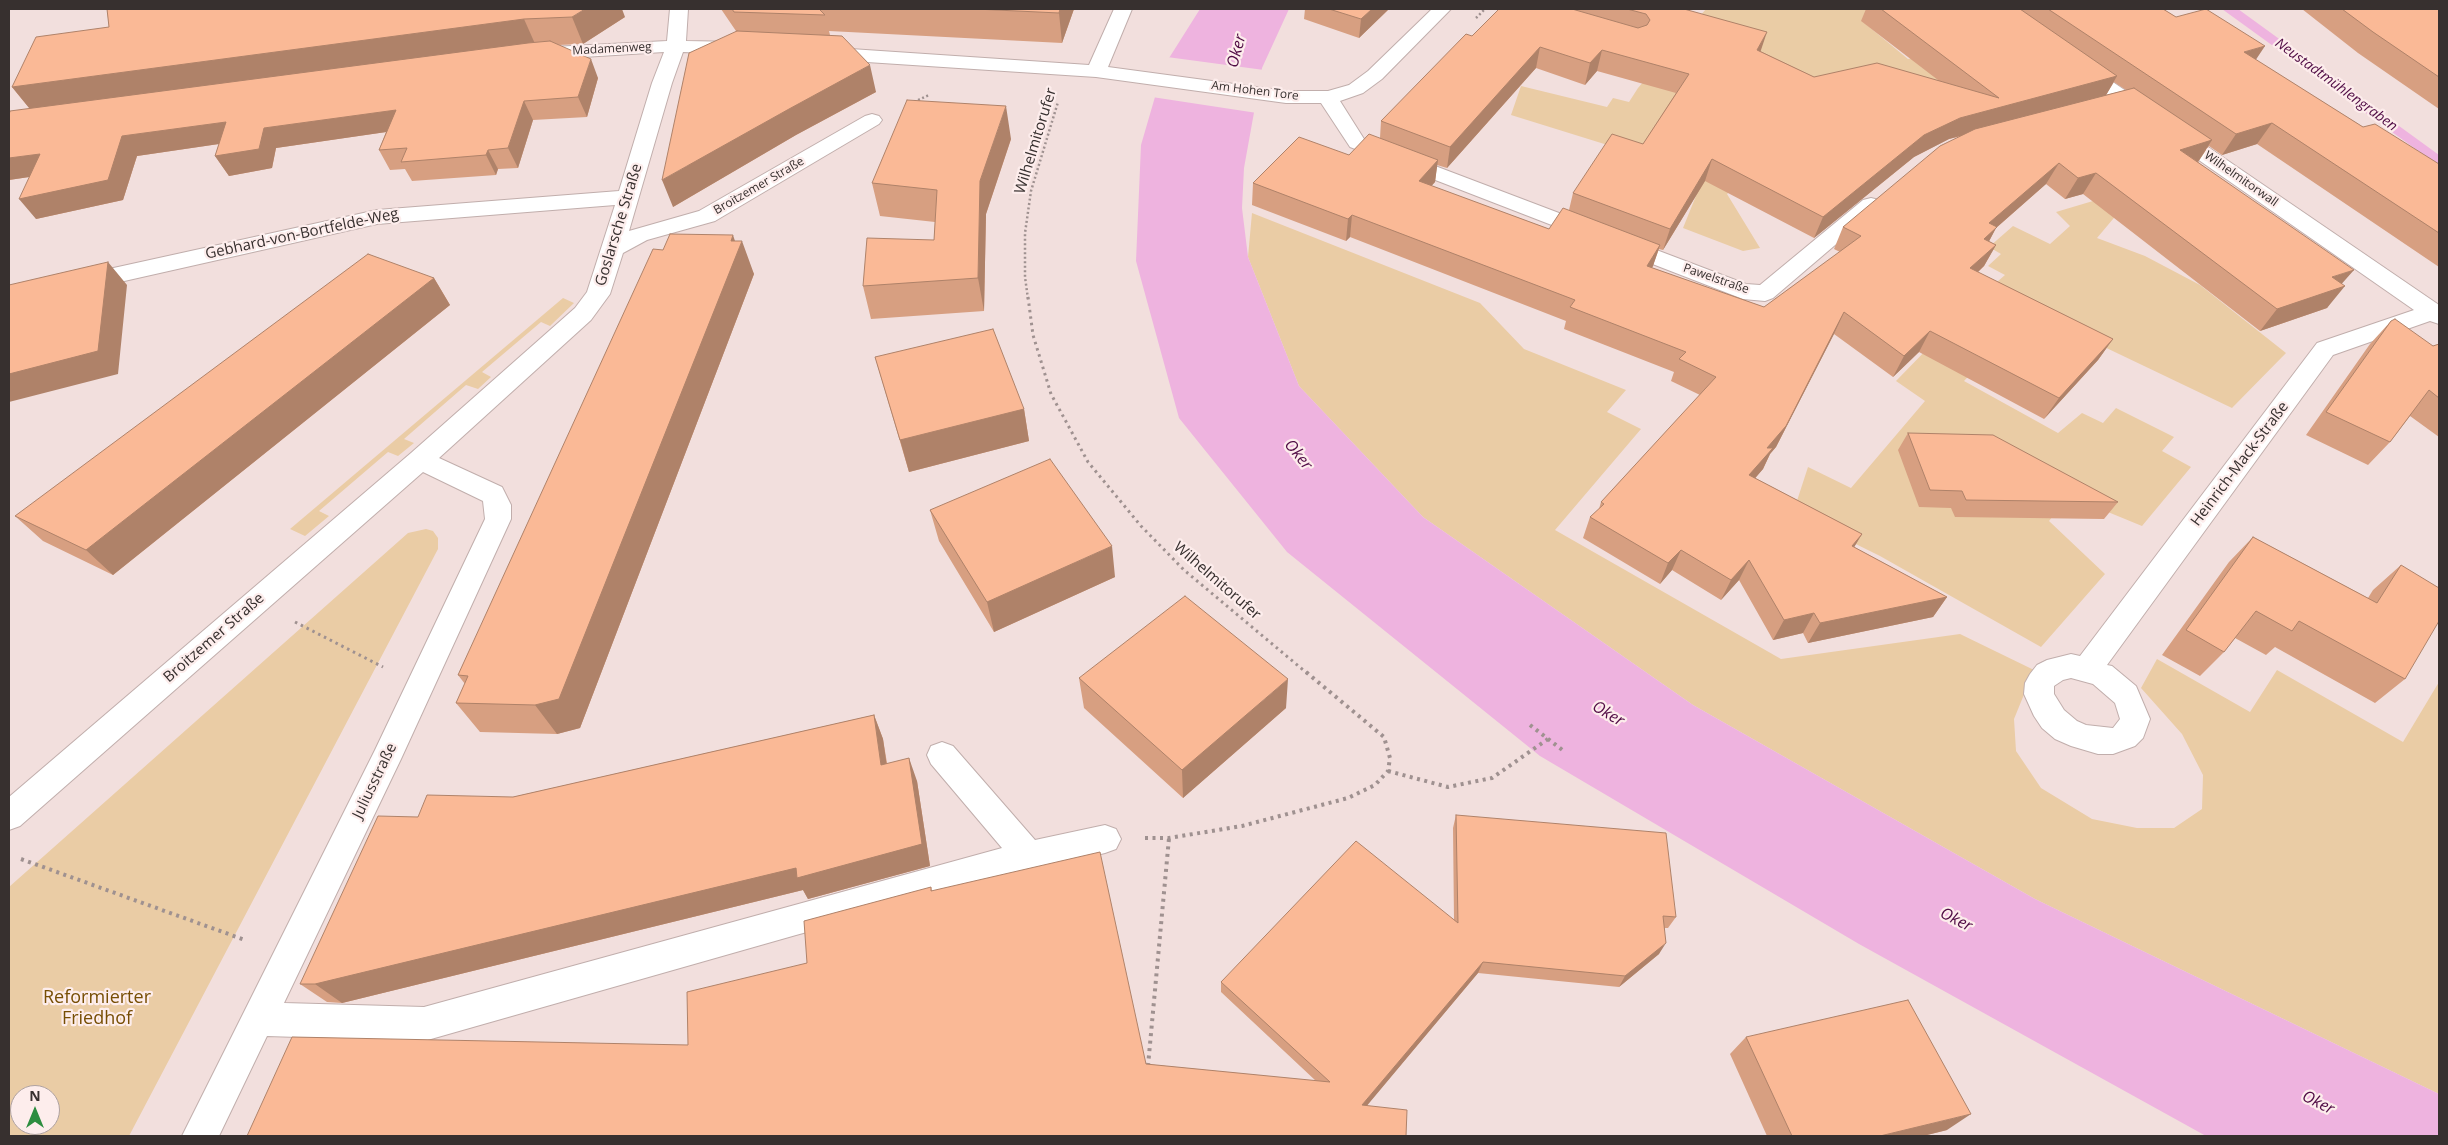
<!DOCTYPE html>
<meta charset="utf-8">
<style>
body{margin:0}
#map{position:relative;width:2448px;height:1145px;overflow:hidden;background:#f2dfdd;font-family:"Open Sans",sans-serif}
canvas{display:block}
.frame{position:absolute;inset:0;border:10px solid #37302f;pointer-events:none}
.north{position:absolute;left:10px;top:1085px;width:50px;height:50px;box-sizing:border-box;background:#fdedec;border:1px solid #aea1a0;border-radius:50%;rotate:0deg;font-size:14px;font-weight:700;line-height:20px;text-align:center;color:#37302f}
.north::after{content:'';display:block;margin:auto;width:18px;height:22px;background:#2d8d40;clip-path:polygon(50% 0,100% 100%,50% 72%,0 100%)}
</style>
<div id="map">
<canvas width="2448" height="1145"></canvas>
<div class="frame"></div>
<div class="north">N</div>
</div>
<script>
const c = document.querySelector('canvas').getContext('2d');
c.lineJoin = 'round';
function fillPath(path, color) { c.fillStyle = color; c.fill(path, 'evenodd'); }
const shape = rows => new Path2D(rows.map(r => 'M' + r).join(''));
function strokePath(path, color, width, dash) { c.strokeStyle = color; c.lineWidth = width; c.lineCap = dash ? 'butt' : 'round'; c.setLineDash(dash || []); c.stroke(path); }
function drawText(font, color, halo, rows, align = 'center') {
  c.font = font + ' "Open Sans",sans-serif'; c.lineWidth = 4.5; c.setLineDash([]); c.textBaseline = 'middle'; c.strokeStyle = halo; c.fillStyle = color; for (const [text, x, y, turn = 0] of rows) {
    c.save(); c.translate(x, y); c.rotate((+turn || 0) * Math.PI / 180); c.textAlign = isNaN(turn) ? turn : align; if (halo) c.strokeText(text, 0, 0); c.fillText(text, 0, 0); c.restore();
  }
}
fillPath(shape([
 [1706,9,1910,9,1862,21,1908,59,1932,54,1984,96,1750,172,1727,194,1760,248,1743,251,1683,228,1702,181,1614,147,1511,115,1521,86,1607,107,1613,98,1629,102,1638,88],
 [2140,187,2097,238,2145,256,2200,285,2286,353,2232,408,2029,311,1964,381,2058,433,2082,413,2103,423,2116,408,2174,437,2162,451,2191,467,2142,526,2069,496,2049,521,2105,574,2041,647,1880,556,1793,513,1808,467,1851,488,1925,401,1896,381,1966,309,2005,275,1988,266,2001,254,1989,247,2013,226,2050,244,2070,226,2056,212],
 [1252,213,1480,303,1524,349,1626,390,1607,412,1641,429,1555,530,1781,659,1960,634,2034,670,2014,719,2016,751,2041,788,2092,819,2137,828,2174,828,2202,809,2203,775,2182,734,2141,688,2157,659,2250,712,2277,670,2403,742,2439,682,2439,1094,2035,899,1693,705,1423,517,1299,386,1248,257],
 [563,298,574,303,550,326,541,322,482,372,491,377,478,389,466,385,404,439,414,443,398,456,388,452,319,511,329,516,305,536,290,529],
 [426,529,433,531,438,538,438,549,129,1136,9,1136,9,887,408,533],
 [20,1095,50,1095,50,1125,20,1125]
]), '#eacca5');
fillPath(shape([
 [1200,9,1289,9,1262,68,1244,168,1242,208,1248,257,1299,386,1423,517,1693,705,2035,899,2439,1094,2439,1136,2206,1136,1859,944,1540,756,1287,552,1179,418,1136,261,1141,145,1164,66],
 [2222,9,2238,9,2439,155,2439,166]
]), '#eeb3df');
fillPath(shape([
 [1167,57,1264,70,1257,113,1152,97,1162,65]
]), '#f2dfdd');
const minor = shape([
 [670,9,688,9,686,41,739,42,746,44,749,48,746,52,739,54,683,52,672,83,629,231,699,211,865,116,872,114,879,116,882,120,879,124,715,221,647,240,623,253,610,294,591,320,439,458,502,487,511,505,511,519,401,759,284,1003,424,1007,1002,848,931,764,927,755,931,746,942,742,953,746,1035,840,1105,825,1116,829,1121,839,1116,849,1105,853,1029,871,796,935,424,1041,267,1036,219,1136,182,1136,375,750,485,519,483,501,423,472,20,826,9,830,9,797,411,453,575,308,587,292,615,205,377,224,9,307,9,291,377,210,619,191,652,83,664,52,534,60,527,58,524,54,527,50,534,48,667,41,670,9],
 [1114,9,1132,9,1108,67,1286,91,1328,91,1349,85,1368,71,1432,9,1451,9,1382,79,1363,93,1340,101,1364,139,1746,284,1760,285,1863,200,1871,198,1879,200,1882,205,1773,298,1765,301,1743,299,1350,147,1321,103,1286,103,1096,77,821,59,814,57,811,53,814,49,821,47,1089,65,1114,9],
 [2078,61,2085,63,2439,305,2439,324,2430,321,2333,355,2107,665,2112,666,2136,686,2150,719,2143,738,2135,746,2113,754,2098,754,2071,746,2055,739,2042,728,2034,716,2024,694,2025,683,2030,674,2037,665,2047,660,2071,654,2080,656,2317,343,2414,310,2071,71,2068,67,2071,63,2078,61],
 [2071,678,2093,684,2115,703,2120,719,2113,728,2086,725,2077,721,2064,710,2054,694,2054,686,2063,680,2071,678]
]);
strokePath(minor, '#c1aeac', 2);
strokePath(shape([
 [1476,18,1485,9],
 [914,102,929,95],
 [1028,299,1025,277,1025,233,1031,191,1058,102]
]), '#9f9190', 2.5, [2, 2.5]);
strokePath(shape([
 [1028,297,1033,335,1051,394,1088,462,1141,526,1184,570,1308,674],
 [295,622,383,667]
]), '#9f9190', 3, [2.5, 4]);
strokePath(shape([
 [1530,725,1565,752],
 [1388,771,1448,787,1492,778,1548,739],
 [1145,838,1169,838,1242,826,1348,798,1375,785,1388,771,1390,758,1384,737,1306,672],
 [21,859,245,940],
 [1148,1066,1169,838]
]), '#9f9190', 4, [3, 4.5]);
fillPath(minor, '#fff');
fillPath(shape([
 [107,9,625,17,583,44,558,45,598,78,587,117,533,120,518,168,498,169,496,175,412,181,405,169,390,170,379,150,386,132,276,148,272,168,229,176,215,156,219,144,137,156,123,200,36,219,29,177,9,180,9,115,30,109,12,87,109,27],
 [721,9,1074,9,1062,43,829,31,830,35,876,92,796,135,673,207,736,31],
 [1305,9,1389,9,1359,38,1304,19],
 [1499,9,1687,9,1686,9,1760,51,1814,77,1938,80,1861,21,1866,9,2163,9,2176,17,2256,60,2363,127,2439,164,2439,267,2257,144,2222,155,2209,146,2198,162,2342,284,2327,308,2260,331,2083,194,2065,199,2046,184,1996,228,1989,241,1996,245,1984,266,1978,272,2113,339,2098,360,2044,419,1919,352,1893,377,1834,334,1776,447,1770,454,1763,469,1755,478,1862,534,1854,547,1947,597,1933,617,1808,643,1803,633,1773,640,1739,580,1721,600,1672,570,1660,584,1583,538,1590,517,1599,509,1601,502,1700,395,1671,381,1674,372,1564,329,1566,321,1350,237,1346,241,1252,205,1253,183,1349,155,1380,138,1381,121,1472,36],
 [1536,68,1585,85,1597,71,1676,93,1643,144,1573,193,1569,210,1549,229,1431,186,1435,182,1437,165,1447,168],
 [2114,82,2126,90,2106,95],
 [1961,136,1843,227,1834,249,1840,252,1764,307,1652,268,1659,249,1663,250,1705,181,1814,238,1914,157,1949,139],
 [2302,9,2439,9,2439,109,2358,53],
 [1011,139,986,214,984,311,871,319,863,286,934,240,935,222,880,216,872,183],
 [735,241,754,274,580,728,557,734,480,732,456,703,465,684,458,675,663,250],
 [434,278,450,305,113,575,43,541,15,516],
 [2391,321,2433,346,2439,344,2439,437,2410,416,2390,442,2368,465,2306,435,2370,344],
 [875,357,1024,409,1029,441,909,472],
 [1908,433,2118,502,2104,519,1955,517,1951,508,1919,507,1898,450],
 [930,510,1115,577,994,632,939,541],
 [2253,537,2368,598,2373,590,2401,565,2405,679,2375,703,2275,647,2266,655,2235,638,2224,652,2200,676,2162,655,2229,562],
 [1079,678,1286,708,1183,798,1084,708],
 [874,715,883,739,887,763,917,781,930,866,808,899,803,890,342,1003,327,1002,300,984,418,817,513,797],
 [1456,815,1676,917,1668,928,1665,928,1659,954,1619,987,1478,973,1367,1105,688,1045,807,963,931,887,932,891,1146,1064,1316,1081,1221,992,1221,982,1454,920,1453,828],
 [1746,1037,1947,1130,1923,1136,1767,1136,1730,1054]
]), '#d79f81');
fillPath(shape([
 [585,9,622,9,625,17,583,44,572,17],
 [1060,9,1074,9,1062,43,1059,13],
 [1372,9,1389,9,1359,38,1361,19],
 [524,19,536,46,34,114,12,87],
 [1767,32,1760,53,1757,50],
 [2265,46,2251,67,2244,52],
 [1540,47,1536,68,1447,168,1450,147],
 [1602,50,1597,71,1585,85,1590,63],
 [591,59,598,78,587,117,578,97],
 [870,65,876,92,796,135,673,207,662,180,789,109],
 [2117,76,2105,97,1949,139,1914,157,1814,238,1823,217,1924,135,1960,118],
 [524,101,533,120,518,168,508,148],
 [1006,106,1011,139,986,214,984,311,978,278,980,181],
 [396,110,407,129,276,148,272,168,229,176,215,156,264,128],
 [226,122,239,141,137,156,123,200,36,219,19,199,122,136],
 [2272,123,2257,144,2222,155,2236,134],
 [2212,140,2198,162,2180,150],
 [488,150,498,169,496,175,486,155],
 [40,154,56,173,9,180,9,158],
 [1712,159,1705,181,1663,250,1670,229],
 [1438,160,1435,182,1416,203,1419,181],
 [2059,163,2046,184,1996,228,1985,249,1972,260,1989,223],
 [2096,173,2083,194,2065,199,2078,178],
 [1352,215,1350,237,1346,241,1348,219],
 [733,235,738,250,742,241,754,274,580,728,557,734,535,705],
 [1660,245,1653,266,1640,288,1647,266],
 [1996,245,1984,266,1959,290,1970,268],
 [108,262,127,285,118,374,9,402,9,374],
 [2354,270,2338,288,2345,286,2327,308,2260,331,2277,309,2332,277],
 [434,278,450,305,113,575,86,550],
 [1844,312,1834,334,1776,447,1770,454,1763,469,1740,496,1749,475,1767,448],
 [1930,331,1919,352,1893,377,1904,356],
 [2113,339,2098,360,2044,419,2059,398],
 [1024,409,1029,441,909,472,900,440],
 [1862,534,1850,554,1852,546],
 [1112,546,1115,577,994,632,987,602],
 [1681,550,1672,570,1660,584,1668,563],
 [1749,560,1739,580,1721,600,1731,580],
 [1947,597,1933,617,1808,643,1820,623],
 [1814,613,1803,633,1773,640,1784,620],
 [1288,679,1286,708,1183,798,1182,770],
 [874,715,883,739,890,788,881,765],
 [909,758,917,781,930,866,808,899,803,890,342,1003,315,984],
 [1666,943,1659,954,1619,987,1625,976],
 [1483,962,1478,973,1360,1114,1362,1105],
 [1971,1114,1947,1130,1923,1136,1880,1136]
]), '#af8269');
const building = shape([
 [107,9,585,9,572,17,524,19,12,87,36,37,109,27,107,9],
 [732,9,819,9,825,15,734,12,732,9],
 [975,9,1060,9,1059,13,975,9],
 [1329,9,1372,9,1361,19,1329,9],
 [1499,9,1572,9,1638,28,1647,25,1650,20,1646,14,1627,9,1684,9,1767,32,1757,50,1814,77,1877,63,1999,98,1881,9,2020,9,2117,76,1960,118,1924,135,1823,217,1712,159,1670,229,1573,193,1612,134,1643,144,1689,74,1602,50,1590,63,1540,47,1450,147,1381,121,1466,34,1472,36,1499,9],
 [2048,9,2163,9,2176,17,2206,9,2265,46,2244,52,2363,127,2375,124,2439,164,2439,233,2272,123,2236,134,2048,9],
 [2342,9,2439,9,2439,77,2373,32,2342,9],
 [737,31,842,36,870,65,789,109,662,180,689,53,737,31],
 [550,41,591,59,578,97,524,101,508,148,488,150,486,155,401,162,407,148,379,150,396,110,264,128,259,149,215,156,226,122,122,136,108,180,19,199,40,154,9,158,9,115,10,111,528,43,550,41],
 [2134,88,2212,140,2180,150,2354,270,2332,277,2345,286,2277,309,2096,173,2078,178,2059,163,1989,223,1997,227,1984,239,1996,245,1970,268,2113,339,2059,398,1930,331,1904,356,1844,312,1786,426,1767,448,1773,448,1749,475,1862,534,1852,546,1947,597,1820,623,1814,613,1784,620,1749,560,1731,580,1681,550,1668,563,1590,517,1604,504,1601,502,1716,377,1679,359,1686,352,1570,307,1575,300,1352,215,1348,219,1253,183,1299,137,1349,155,1369,134,1438,160,1419,181,1549,229,1563,208,1660,245,1647,266,1764,307,1861,236,1843,227,1940,146,1975,129,2134,88],
 [907,100,1006,106,980,181,978,278,863,286,867,238,934,240,937,190,872,183,907,100],
 [670,234,733,235,731,241,742,241,559,699,535,705,456,703,468,676,458,675,653,249,663,250,670,234],
 [368,254,434,278,86,550,15,516,368,254],
 [108,262,98,351,9,374,9,285,108,262],
 [2395,319,2433,346,2439,344,2439,398,2429,390,2390,442,2326,412,2391,321,2395,319],
 [993,329,1024,409,900,440,875,357,993,329],
 [1908,433,1993,435,2118,502,1966,500,1962,491,1930,490,1908,433],
 [1050,459,1112,546,987,602,930,510,1050,459],
 [2253,537,2377,603,2401,565,2439,588,2439,621,2405,679,2299,621,2292,631,2256,611,2224,652,2186,630,2253,537],
 [1185,596,1288,679,1182,770,1079,678,1185,596],
 [874,715,881,765,909,758,922,844,797,878,796,868,315,984,300,984,378,816,418,817,427,795,513,797,874,715],
 [1456,815,1666,833,1676,917,1663,916,1666,943,1625,976,1483,962,1362,1105,1407,1110,1406,1136,247,1136,292,1037,688,1045,687,992,807,963,804,921,931,887,931,891,1100,852,1146,1064,1330,1082,1221,982,1356,841,1458,923,1456,815],
 [1908,1000,1971,1114,1880,1136,1792,1136,1746,1037,1908,1000]
]);
fillPath(building, '#fab996');
strokePath(building, '#af8269', 1);
drawText('12px', '#37302f', '#fdedec', [
 ["Madamenweg",612,49,-3],
 ["Am Hohen Tore",1255,91,7],
 ["Wilhelmitorwall",2241,179,35],
 ["Broitzemer Straße",759,186,-30],
 ["Pawelstraße",1716,279,19]
]);
drawText('italic 14px', '#500c45', '#fdedec', [
 ["Neustadtmühlengraben",2336,85,36]
]);
drawText('15px', '#37302f', '#fdedec', [
 ["Wilhelmitorufer",1036,141,-73],
 ["Goslarsche Straße",619,225,-73],
 ["Gebhard-von-Bortfelde-Weg",302,234,-12],
 ["Heinrich-Mack-Straße",2240,464,-53],
 ["Wilhelmitorufer",1217,581,41],
 ["Broitzemer Straße",214,638,-41],
 ["Juliusstraße",375,781,-64]
]);
drawText('italic 16px', '#500c45', '#fdedec', [
 ["Oker",1237,51,-75],
 ["Oker",1298,455,51],
 ["Oker",1608,714,31],
 ["Oker",1956,920,27],
 ["Oker",2318,1103,27]
]);
drawText('18px', '#774e04', '#fdedec', [
 ["Reformierter",97,998],
 ["Friedhof",97,1019]
]);
</script>
